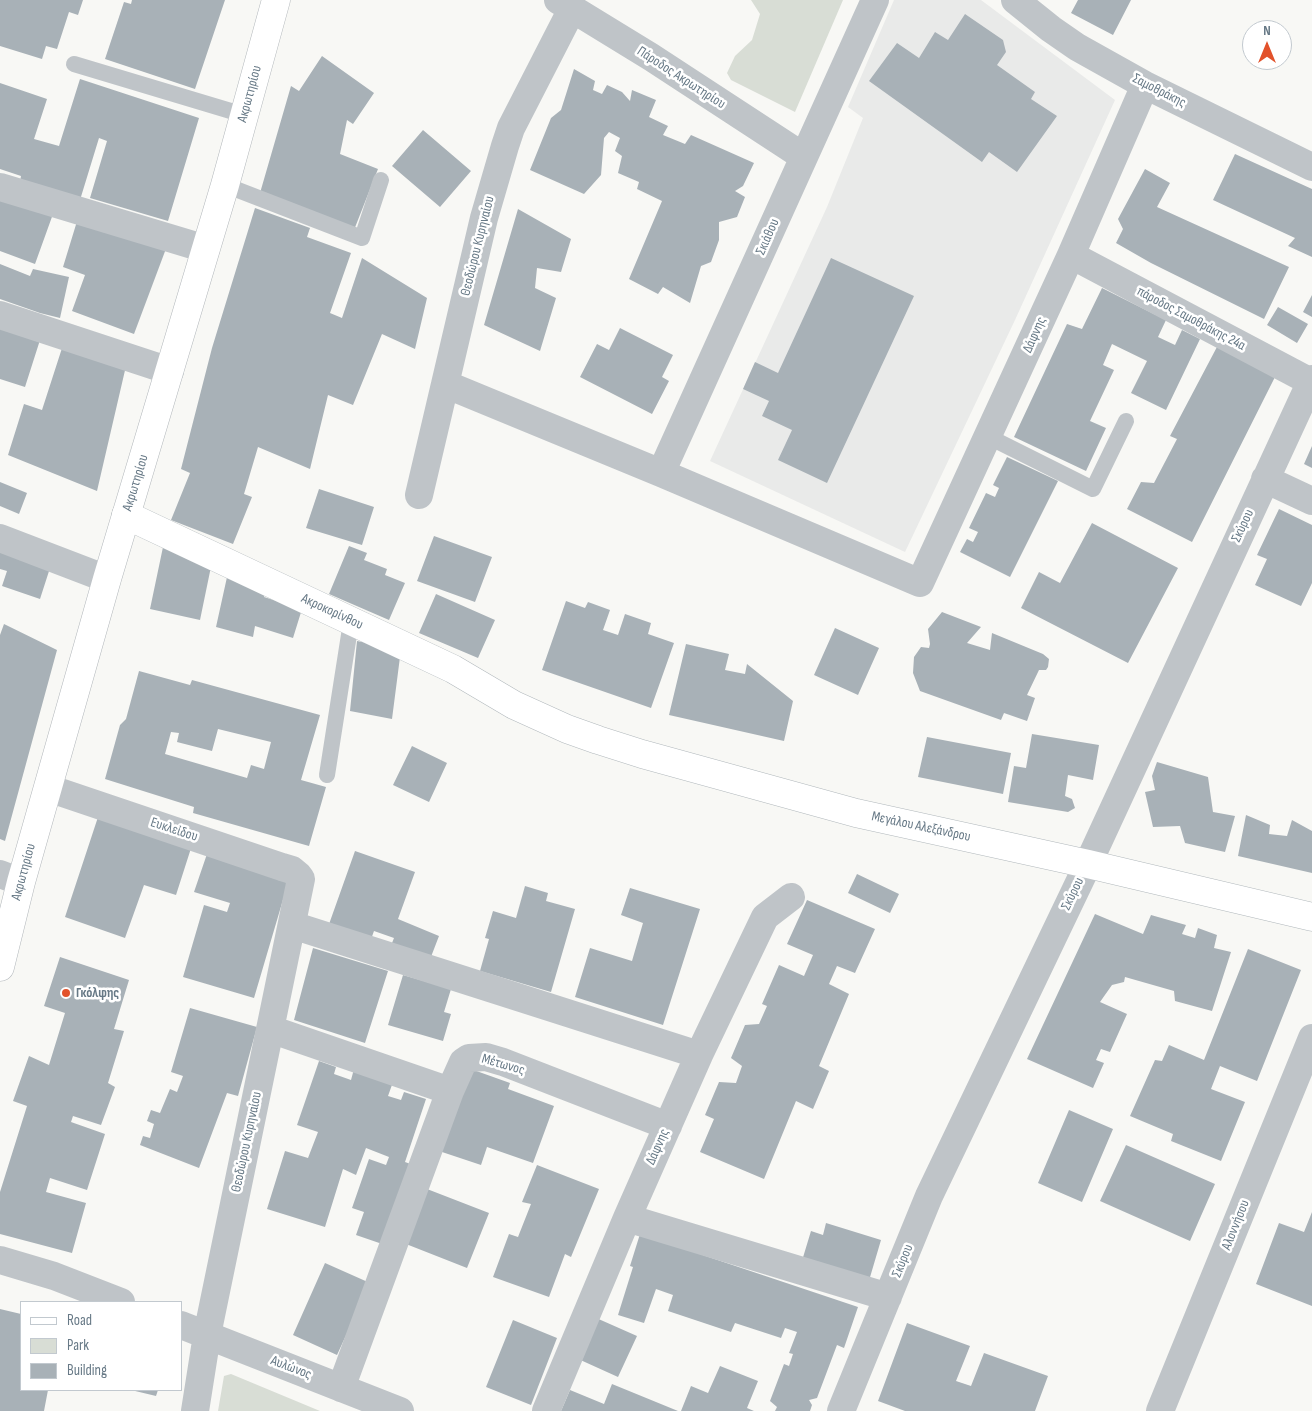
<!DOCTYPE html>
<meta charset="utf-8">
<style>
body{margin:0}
#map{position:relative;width:1312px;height:1411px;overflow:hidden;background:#f8f8f5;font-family:"Sofia Sans Condensed",sans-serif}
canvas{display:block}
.legend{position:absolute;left:20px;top:1301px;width:162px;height:90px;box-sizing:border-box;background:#fff;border:1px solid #c2c9cf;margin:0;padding:6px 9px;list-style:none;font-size:15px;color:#677986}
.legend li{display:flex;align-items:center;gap:10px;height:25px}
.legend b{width:25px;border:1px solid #c2c9cf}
.north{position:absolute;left:1242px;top:20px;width:50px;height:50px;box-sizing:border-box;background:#fff;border:1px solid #c2c9cf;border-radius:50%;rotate:0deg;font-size:14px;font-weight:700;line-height:20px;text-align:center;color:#677986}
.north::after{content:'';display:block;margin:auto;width:18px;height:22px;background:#e2522b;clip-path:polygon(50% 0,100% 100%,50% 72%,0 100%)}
</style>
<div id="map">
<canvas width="1312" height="1411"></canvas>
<ul class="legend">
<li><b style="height:6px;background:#fff"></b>Road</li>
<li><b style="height:14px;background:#d8ddd5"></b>Park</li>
<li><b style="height:14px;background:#a8b1b7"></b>Building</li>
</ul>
<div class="north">N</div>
</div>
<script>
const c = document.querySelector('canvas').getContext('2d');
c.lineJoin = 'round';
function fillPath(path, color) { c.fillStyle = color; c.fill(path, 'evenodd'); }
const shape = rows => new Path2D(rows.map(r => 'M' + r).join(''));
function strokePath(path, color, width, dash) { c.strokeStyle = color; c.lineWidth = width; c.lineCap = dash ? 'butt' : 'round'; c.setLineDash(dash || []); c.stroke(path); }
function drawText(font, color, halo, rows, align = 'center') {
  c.font = font + ' "Sofia Sans Condensed",sans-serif'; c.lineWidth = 5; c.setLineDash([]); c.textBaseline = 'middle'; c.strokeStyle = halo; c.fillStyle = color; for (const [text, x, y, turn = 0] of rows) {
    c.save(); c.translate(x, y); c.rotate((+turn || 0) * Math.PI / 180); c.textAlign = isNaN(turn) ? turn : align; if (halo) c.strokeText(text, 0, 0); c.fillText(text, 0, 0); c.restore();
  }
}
fillPath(shape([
 [894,0,981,0,1115,100,1015,320,905,552,710,461,827,207,863,118,848,107]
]), '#e9eae9');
fillPath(shape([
 [751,0,843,0,795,112,731,80,727,73,735,56,752,40,760,14],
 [231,1374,320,1411,218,1411,224,1376]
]), '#d8ddd5');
fillPath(shape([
 [0,0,83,0,78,15,69,12,57,49,46,46,42,59,0,46],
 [132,0,225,0,195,89,105,59,124,2,131,4],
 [1078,0,1131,0,1113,35,1071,13],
 [965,14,1003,40,1006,52,997,65,1035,92,1031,99,1057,116,1017,172,989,152,982,162,869,81,897,43,919,58,935,32,948,40],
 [322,56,374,93,353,124,347,120,340,154,378,169,354,230,260,193,291,86,299,91],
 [574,69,595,81,593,90,602,94,607,85,622,92,630,101,632,90,656,100,649,117,668,126,663,135,685,144,691,135,754,163,743,186,735,191,745,197,737,217,719,222,719,240,711,262,701,266,690,303,663,287,658,294,629,279,662,201,637,189,639,182,618,173,622,156,615,151,620,138,609,132,604,138,601,175,584,194,530,170,551,118,561,110],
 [80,79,199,118,168,221,90,198,107,141,99,138,80,200,20,182,21,176,0,169,0,83,47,99,34,139,59,146],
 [423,130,471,171,440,207,392,166],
 [1235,154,1312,189,1312,257,1288,246,1295,238,1213,200],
 [1145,169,1170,183,1157,207,1289,267,1264,319,1151,263,1116,243,1123,229,1118,219],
 [0,193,53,214,35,264,0,251],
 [255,208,310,228,307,237,351,253,330,313,342,318,362,258,427,298,415,349,382,334,353,405,328,395,310,469,258,447,244,494,252,497,233,544,171,520,190,473,181,469,212,348],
 [518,209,571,239,561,272,537,268,535,288,556,298,540,351,484,325],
 [78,218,167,246,134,334,72,311,85,275,63,267],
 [831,258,914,296,827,483,778,460,792,430,762,416,769,401,743,389,755,362,778,373],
 [0,264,30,276,33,269,69,277,60,318,40,313,0,299],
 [1102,288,1166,320,1158,337,1175,345,1182,330,1200,339,1166,410,1131,393,1147,361,1112,344,1103,365,1114,370,1090,421,1106,428,1086,471,1014,437,1067,324,1082,329],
 [1312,295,1312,317,1303,312],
 [1278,307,1308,324,1297,343,1267,325],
 [0,328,40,340,25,387,0,379],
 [620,328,673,355,662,377,669,381,652,414,580,377,597,344,609,350],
 [63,345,126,366,97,491,8,455,24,404,42,410],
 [1218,345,1276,375,1192,542,1127,509,1141,482,1154,483,1177,439,1170,436],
 [1312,446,1312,468,1304,464],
 [1007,457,1058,481,1010,577,960,552,967,539,973,542,978,532,969,528,986,493,995,497,999,488,993,485],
 [0,482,27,493,19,514,0,506],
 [319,489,374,507,362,545,306,528],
 [1279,509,1312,525,1312,583,1301,606,1255,585,1267,559,1257,555],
 [1092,523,1178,568,1128,663,1021,608,1039,572,1060,583],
 [434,536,492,557,475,602,417,581],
 [349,546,367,553,364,560,387,569,385,575,405,583,389,620,329,594],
 [163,547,213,557,200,620,150,609],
 [0,551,50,568,40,599,2,586,7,571,0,569],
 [229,568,267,586,264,597,302,609,293,638,255,626,253,637,216,627],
 [436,594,495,620,478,658,419,633],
 [566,601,585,608,588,602,610,610,603,630,618,635,625,614,651,623,648,634,674,643,651,708,542,670],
 [942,612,981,627,967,643,990,650,992,633,1043,654,1049,659,1048,667,1046,670,1039,670,1027,695,1035,698,1027,721,1004,713,1001,720,920,691,913,673,914,657,921,647,929,648,930,644,928,629],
 [4,624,57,650,5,841,0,839,0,635],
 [835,628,879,648,858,695,814,675],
 [357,641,378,645,400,657,392,719,350,711],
 [686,644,729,654,725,670,745,674,747,664,793,701,784,741,669,715],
 [139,671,190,685,192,680,320,715,301,780,326,787,309,846,193,813,194,807,105,779,120,725,126,719],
 [218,729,271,742,264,769,251,765,247,778,165,754,171,732,179,733,177,742,212,751],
 [1032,734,1099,745,1093,780,1068,775,1065,796,1072,799,1075,808,1068,812,1008,802,1014,766,1026,768],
 [927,737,1011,753,1003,794,918,777],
 [412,746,447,763,429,802,393,785],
 [1157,762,1208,777,1213,812,1235,816,1225,852,1185,843,1180,826,1153,827,1145,792,1155,790,1152,776],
 [99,814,193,842,176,895,144,885,125,938,65,917],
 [1246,815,1270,825,1269,834,1287,836,1292,820,1312,831,1312,873,1238,856],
 [208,851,290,876,254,998,183,977,204,905,227,912,230,903,194,892],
 [355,851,415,872,398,919,439,936,429,962,390,948,394,938,374,931,370,942,328,927],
 [857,874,899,894,890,913,848,893],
 [525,886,548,893,546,901,575,909,551,992,480,971,489,939,485,938,493,911,516,918],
 [630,888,700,909,663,1025,575,997,590,948,632,961,643,923,621,915],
 [807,900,875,929,855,973,837,966,829,984,849,994,819,1066,829,1071,813,1109,796,1101,764,1179,700,1152,714,1119,705,1115,719,1082,736,1083,742,1066,731,1058,745,1025,759,1024,767,1006,762,1004,779,965,804,976,813,955,787,944],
 [1095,914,1143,934,1151,915,1186,925,1182,934,1195,938,1198,928,1217,935,1214,948,1231,952,1212,1011,1175,1001,1174,991,1125,977,1124,982,1112,985,1100,1002,1127,1014,1110,1052,1101,1049,1096,1060,1104,1063,1093,1088,1027,1059],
 [313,948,388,971,365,1043,294,1020],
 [1248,949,1301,970,1257,1081,1220,1066,1211,1089,1245,1102,1221,1161,1171,1141,1173,1134,1130,1116,1155,1060,1162,1061,1169,1045,1204,1060],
 [60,957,129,980,114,1029,124,1031,108,1083,115,1087,101,1125,73,1116,71,1122,105,1134,87,1190,50,1178,46,1192,86,1203,72,1253,0,1234,0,1192,27,1106,13,1101,29,1056,49,1065,65,1013,44,1006],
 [403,975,451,989,444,1012,451,1014,443,1041,388,1025],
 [190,1008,257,1027,238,1096,227,1093,199,1168,140,1145,143,1136,150,1138,154,1124,147,1121,151,1110,160,1113,170,1089,177,1092,183,1076,171,1072],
 [319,1061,336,1067,334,1074,351,1080,354,1069,393,1082,388,1096,401,1100,404,1092,426,1099,405,1162,416,1166,388,1246,356,1235,364,1212,352,1208,369,1159,386,1165,389,1157,366,1148,356,1175,343,1169,325,1227,267,1209,285,1151,308,1158,318,1132,297,1125],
 [468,1068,510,1083,508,1089,554,1106,533,1163,487,1147,481,1165,439,1151],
 [1069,1110,1113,1129,1082,1202,1038,1183],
 [1126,1145,1215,1184,1190,1241,1100,1201],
 [537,1165,599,1189,571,1257,565,1254,549,1297,493,1277,509,1234,518,1237,531,1204,522,1202],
 [427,1189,489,1213,467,1268,406,1244],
 [1312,1212,1312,1306,1256,1284,1279,1223,1304,1232],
 [826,1223,881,1240,868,1284,801,1264,811,1231,823,1235],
 [640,1234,858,1307,844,1348,837,1345,817,1398,809,1400,812,1405,810,1411,775,1411,777,1407,770,1401,784,1364,789,1366,793,1354,789,1353,797,1332,785,1328,781,1338,735,1323,731,1332,668,1311,673,1295,656,1289,644,1323,618,1315,633,1267,630,1266],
 [325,1263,370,1283,337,1355,293,1335],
 [0,1309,21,1314,21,1390,48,1390,44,1411,0,1411],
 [594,1317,637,1336,618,1377,576,1358],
 [513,1320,557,1338,531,1405,486,1387],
 [907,1323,970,1346,956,1381,971,1386,984,1353,1048,1376,1035,1411,905,1411,878,1401],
 [720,1366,758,1381,747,1408,754,1411,681,1411,691,1386,708,1393],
 [612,1384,678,1411,561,1411,570,1390,604,1404],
 [131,1390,158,1390,156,1396]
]), '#a8b1b7');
const secondary = shape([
 [126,515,453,669,514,705,567,729,598,740,642,754,856,813,1088,864,1312,917]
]);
const primary = shape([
 [0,967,21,882,107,579,225,185,276,0]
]);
strokePath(secondary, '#b1b8bc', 29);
strokePath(primary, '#b3b8bc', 29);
strokePath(shape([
 [74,64,244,115],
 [225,185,362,238,381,180],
 [989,437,1093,489,1126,421],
 [327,775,351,622]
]), '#bfc4c8', 16);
strokePath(shape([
 [558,0,651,57,804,157],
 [1015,0,1051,29,1077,47,1145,85,1312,167],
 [0,187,206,249],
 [1071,255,1311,382],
 [0,315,170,371],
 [445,384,661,473,920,583,1071,255,1145,85],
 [661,473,875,0],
 [1265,479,1312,501],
 [419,495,484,218,505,146,511,128,572,9],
 [0,538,107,579],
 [48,788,282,867,292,870,298,875,301,879,207,1335,195,1411],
 [0,874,21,882],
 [292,925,699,1055],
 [270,1029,450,1091,463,1062,469,1058,486,1057,503,1062,668,1126],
 [627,1218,888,1297],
 [0,1260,54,1276,121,1302],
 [181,1325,400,1411],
 [341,1388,450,1091],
 [546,1411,627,1218,699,1055,765,917,791,897],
 [841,1411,929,1196,1088,864,1312,379],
 [1160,1411,1312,1038]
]), '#bfc4c8', 28);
strokePath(secondary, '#fff', 28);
strokePath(primary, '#fff', 28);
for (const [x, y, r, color] of [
 [66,993,5,"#e2522b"]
]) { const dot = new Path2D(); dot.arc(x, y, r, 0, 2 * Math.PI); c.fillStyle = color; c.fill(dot); strokePath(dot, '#fff', 2); }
drawText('14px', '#677986', '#fff', [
 ["Πάροδος Ακρωτηρίου",681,78,33],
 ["Σαμοθράκης",1159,91,27],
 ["Ακρωτηρίου",250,94,-75],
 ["Σκιάθου",768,237,-66],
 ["Θεοδώρου Κυρηναίου",478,246,-76],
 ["πάροδος Σαμοθράκης 24α",1191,319,28],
 ["Δάφνης",1035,335,-66],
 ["Ακρωτηρίου",136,483,-73],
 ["Σκύρου",1243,526,-65],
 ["Ακροκορίνθου",332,612,25],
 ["Μεγάλου Αλεξάνδρου",921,827,12],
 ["Ευκλείδου",174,830,18],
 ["Ακρωτηρίου",24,872,-75],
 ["Σκύρου",1073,894,-64],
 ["Μέτωνος",503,1065,16],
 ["Θεοδώρου Κυρηναίου",247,1142,-78],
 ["Δάφνης",658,1147,-66],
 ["Αλοννήσου",1236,1225,-68],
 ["Σκύρου",903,1261,-68],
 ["Αυλώνος",291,1368,21]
]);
drawText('bold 14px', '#677986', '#fff', [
 ["Γκόλφης",76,993]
], 'left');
</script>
